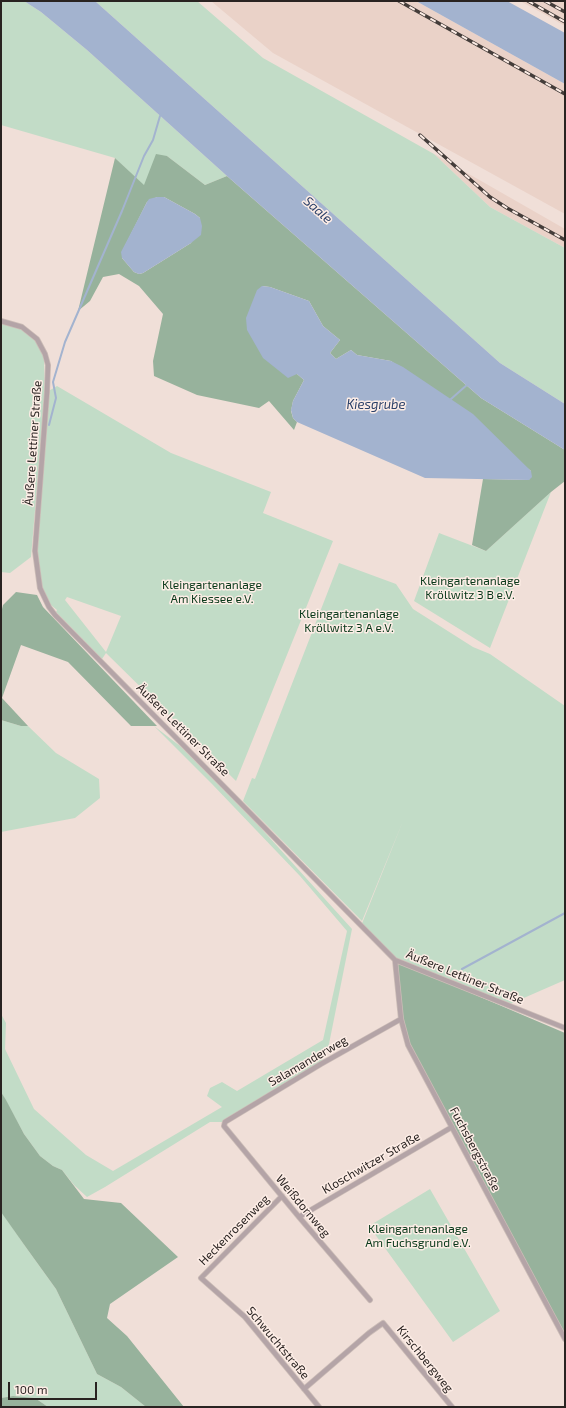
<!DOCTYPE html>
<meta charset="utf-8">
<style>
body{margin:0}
#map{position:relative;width:566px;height:1408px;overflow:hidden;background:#f0dfd8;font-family:"Exo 2",sans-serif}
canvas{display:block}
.frame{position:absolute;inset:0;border:2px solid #292321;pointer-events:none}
.scale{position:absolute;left:8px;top:1382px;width:89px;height:18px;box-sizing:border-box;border:2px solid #292321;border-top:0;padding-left:5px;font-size:12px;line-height:14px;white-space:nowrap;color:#292321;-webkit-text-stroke:3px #fdede6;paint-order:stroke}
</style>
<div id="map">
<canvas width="566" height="1408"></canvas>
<div class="frame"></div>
<div class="scale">100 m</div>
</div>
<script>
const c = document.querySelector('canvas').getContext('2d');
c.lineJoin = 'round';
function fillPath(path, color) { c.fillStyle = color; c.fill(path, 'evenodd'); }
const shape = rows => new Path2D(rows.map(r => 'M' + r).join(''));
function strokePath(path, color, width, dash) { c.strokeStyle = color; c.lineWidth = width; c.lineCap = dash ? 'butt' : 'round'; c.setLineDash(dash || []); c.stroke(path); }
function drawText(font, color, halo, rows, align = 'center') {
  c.font = font + ' "Exo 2",sans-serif'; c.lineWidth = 3; c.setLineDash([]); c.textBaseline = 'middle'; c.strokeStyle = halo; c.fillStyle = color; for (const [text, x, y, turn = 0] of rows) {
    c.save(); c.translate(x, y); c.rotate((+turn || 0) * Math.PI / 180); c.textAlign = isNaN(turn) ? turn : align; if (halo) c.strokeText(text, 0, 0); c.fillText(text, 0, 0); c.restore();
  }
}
fillPath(shape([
 [211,1,416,1,565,84,565,214,273,53],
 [520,1,565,1,565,26,544,14],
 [434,154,565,229,565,248,490,207]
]), '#ead2c8');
fillPath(shape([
 [1,1,24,1,41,12,87,50,227,176,205,185,167,156,144,186,115,158,1,125],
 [95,1,197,1,263,58,434,154,490,207,565,248,565,404,500,363],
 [1,323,20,328,34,338,41,347,44,360,45,393,31,557,10,573,1,572],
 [57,386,171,453,271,492,263,513,333,541,236,781,106,653,102,659,56,612,57,610,46,601,40,588,35,551,47,392],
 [67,597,121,616,106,652,65,600],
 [551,492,490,648,414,601,439,533,486,551],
 [339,563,396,584,413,609,473,647,490,654,565,706,565,980,510,1004,395,960,361,926,403,821,362,921,243,801,252,778,255,779],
 [1,720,21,726,28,726,56,753,99,779,100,798,75,818,1,832],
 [154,726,180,746,260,827,352,929,329,1044,321,1064,225,1122,210,1122,105,1187,87,1197,74,1185,62,1170,53,1166,40,1156,24,1134,1,1092,1,1014,6,1023,5,1049,34,1109,86,1155,113,1171,222,1107,207,1096,210,1088,222,1082,237,1091,323,1040,347,931,300,876,212,784],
 [430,1189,500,1311,453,1342,369,1226],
 [1,1211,25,1246,56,1289,97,1374,121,1387,146,1407,48,1407,35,1398,13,1396,1,1398]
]), '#c2dcc7');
fillPath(shape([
 [156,154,167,156,205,185,227,176,481,398,565,450,565,481,551,492,486,551,472,545,483,479,529,480,531,471,391,361,357,355,351,350,336,359,330,353,340,340,323,326,309,301,270,287,262,286,297,374,304,380,293,401,291,411,293,418,297,422,294,430,269,401,259,408,197,395,154,376,153,361,163,314,139,286,119,274,103,277,90,301,78,311,115,158,144,185],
 [157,197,164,197,195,214,200,218,191,243,143,273,139,274,134,272,122,258,122,252,147,202],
 [16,592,37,595,43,607,157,726,131,726,68,662,21,645,2,698,28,726,21,726,1,720,1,613,3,605],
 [396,961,565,1033,565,1339,408,1045,402,1026],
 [1,1092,6,1100,24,1134,40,1156,53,1166,62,1170,84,1199,121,1203,178,1257,110,1304,107,1318,127,1336,184,1407,146,1407,121,1387,97,1374,56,1289,25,1246,1,1212],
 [13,1396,35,1398,48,1407,1,1407,1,1398]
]), '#97b29c');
fillPath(shape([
 [24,1,95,1,500,363,565,404,565,450,481,398,227,176,87,50,41,12],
 [416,1,507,1,565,33,565,84],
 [157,197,164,197,195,214,200,218,202,226,201,235,191,243,143,273,139,274,134,272,122,258,121,252,147,202,149,199],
 [262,286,270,287,309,301,323,326,340,340,330,353,336,359,351,350,357,355,391,361,403,367,473,414,531,471,532,477,529,480,425,478,297,422,293,418,291,410,293,401,304,380,297,374,288,378,263,358,247,330,246,318,257,290]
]), '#a3b3cf');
strokePath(shape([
 [451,399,468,384],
 [49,425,56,398,53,382,65,342,122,211,144,156,153,140,160,116],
 [462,969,565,913]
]), '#a3b3cf', 2);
const street = shape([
 [1,321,22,327,37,339,45,354,48,365,47,392,35,551,40,588,49,607,55,615,395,960,565,1028],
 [395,960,401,1019,408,1045,565,1339],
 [282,1196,201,1278,245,1317,319,1407],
 [299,1217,452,1127],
 [370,1300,299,1217,224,1126,225,1122,321,1064,401,1019],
 [304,1389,369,1333,383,1323,452,1407]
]);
strokePath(street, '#ccbdb7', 6);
strokePath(street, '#b4a4a7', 4.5);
const rail = shape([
 [399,1,565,94],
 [528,1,565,22],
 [545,1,565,12],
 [420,135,490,197,507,208,565,240]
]);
strokePath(rail, '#443d3a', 3.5);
strokePath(rail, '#fdede6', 2, [6]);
drawText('12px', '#292321', '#fdede6', [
 ["Äußere Lettiner Straße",33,443,-86],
 ["Äußere Lettiner Straße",183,730,45],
 ["Äußere Lettiner Straße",465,977,22],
 ["Salamanderweg",308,1061,-30],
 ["Fuchsbergstraße",475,1149,62],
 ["Kloschwitzer Straße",371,1163,-30],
 ["Weißdornweg",303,1206,50],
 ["Heckenrosenweg",234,1230,-45],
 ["Schwuchtstraße",278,1343,50],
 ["Kirschbergweg",425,1359,51]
]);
drawText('12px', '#083819', '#fdede6', [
 ["Kleingartenanlage",470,581],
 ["Kröllwitz 3 B e.V.",470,595],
 ["Kleingartenanlage",212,585],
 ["Am Kiessee e.V.",212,599],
 ["Kleingartenanlage",349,614],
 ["Kröllwitz 3 A e.V.",349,628],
 ["Kleingartenanlage",418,1229],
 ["Am Fuchsgrund e.V.",418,1243]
]);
drawText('italic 13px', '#2c4169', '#fdede6', [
 ["Saale",318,210,42],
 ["Kiesgrube",376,405]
]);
</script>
